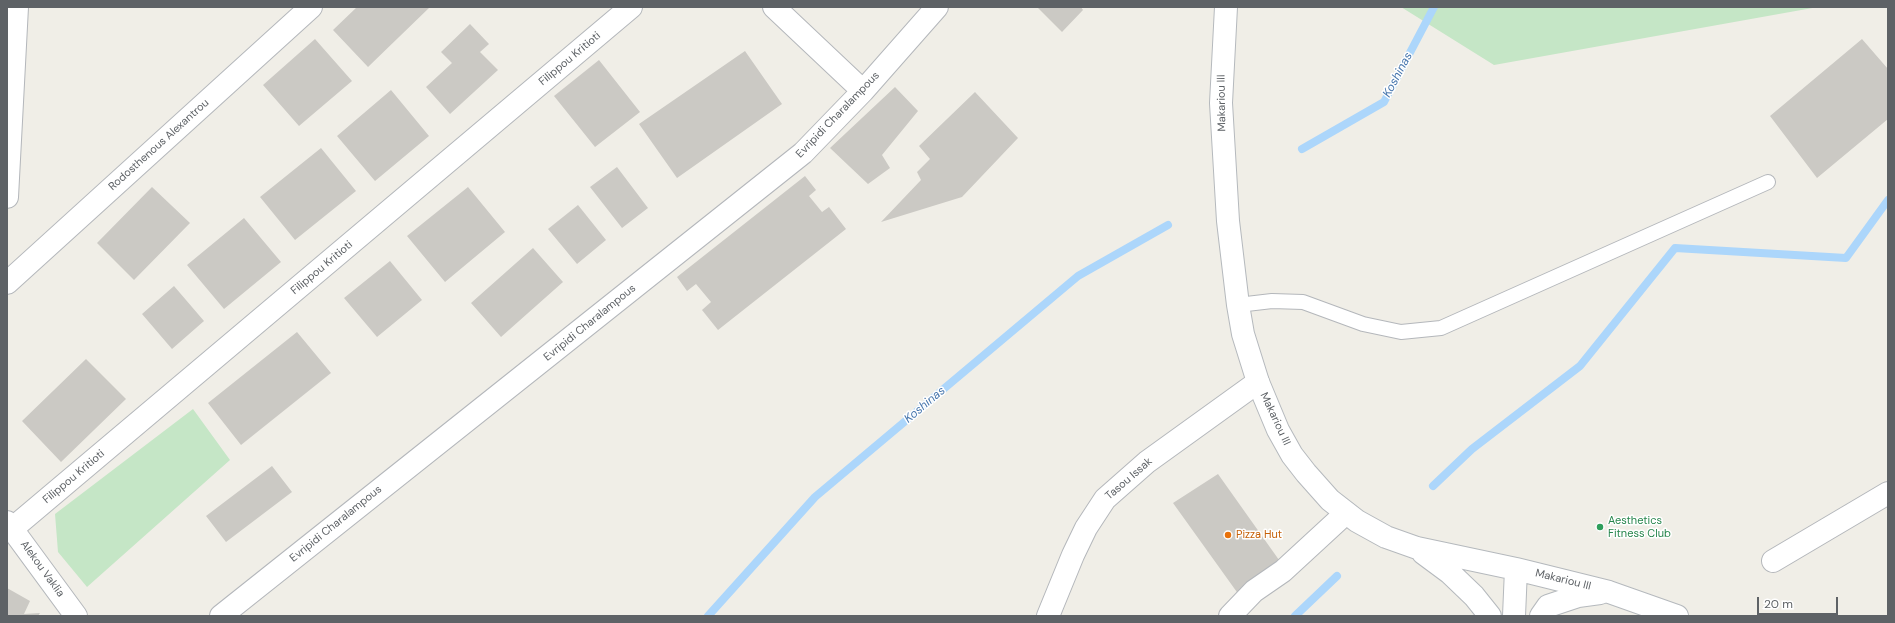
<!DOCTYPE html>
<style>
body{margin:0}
#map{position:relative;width:1895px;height:623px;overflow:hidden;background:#f0eee7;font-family:"DM Sans",sans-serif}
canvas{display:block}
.frame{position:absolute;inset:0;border:8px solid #5e6266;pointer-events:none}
.scale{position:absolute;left:1757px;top:597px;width:81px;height:18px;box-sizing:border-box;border:2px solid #5e6266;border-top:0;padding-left:5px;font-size:12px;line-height:14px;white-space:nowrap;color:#5e6266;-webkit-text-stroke:3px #fff;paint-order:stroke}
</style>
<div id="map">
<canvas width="1895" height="623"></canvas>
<div class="frame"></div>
<div class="scale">20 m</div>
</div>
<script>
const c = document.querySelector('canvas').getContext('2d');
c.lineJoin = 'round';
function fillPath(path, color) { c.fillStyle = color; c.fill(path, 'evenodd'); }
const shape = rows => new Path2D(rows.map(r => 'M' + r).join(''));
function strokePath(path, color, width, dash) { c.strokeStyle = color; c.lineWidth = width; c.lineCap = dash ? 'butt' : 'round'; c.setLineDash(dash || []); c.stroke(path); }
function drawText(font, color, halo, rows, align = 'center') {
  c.font = font + ' "DM Sans",sans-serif'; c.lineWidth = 3; c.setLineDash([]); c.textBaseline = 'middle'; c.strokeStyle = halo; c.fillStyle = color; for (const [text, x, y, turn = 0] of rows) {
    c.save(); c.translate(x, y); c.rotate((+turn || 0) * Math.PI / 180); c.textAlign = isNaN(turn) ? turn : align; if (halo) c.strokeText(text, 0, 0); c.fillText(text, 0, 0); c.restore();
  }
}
fillPath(shape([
 [1401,7,1818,7,1494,65],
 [193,409,230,460,87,587,58,552,55,514]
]), '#c5e6c6');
strokePath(shape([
 [1302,149,1384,102,1434,7],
 [1433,486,1472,449,1580,366,1675,248,1846,258,1888,200],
 [708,616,815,497,1078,276,1168,225],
 [1295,616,1337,576]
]), '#acd6fb', 8);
fillPath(shape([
 [357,7,428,7,429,8,368,67,333,30],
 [1037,7,1081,7,1083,10,1062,32],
 [470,24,489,44,480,52,498,70,450,114,426,87,452,63,441,52],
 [315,39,352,81,299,126,263,85],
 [1862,39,1888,69,1888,119,1817,178,1770,116],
 [745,51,782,104,677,178,639,124],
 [599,60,640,112,595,147,554,96],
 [895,87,918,111,882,155,890,168,868,184,830,148],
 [391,90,429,136,375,181,337,136],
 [975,92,1018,138,962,197,881,222,921,180,917,172,930,159,919,146],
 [321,148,356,191,295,240,260,197],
 [617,167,648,208,622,228,590,187],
 [805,176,816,190,809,196,822,212,829,207,846,229,718,330,702,310,711,302,696,284,687,291,677,277],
 [152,187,190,223,134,280,97,243],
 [468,187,505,232,445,282,407,236],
 [578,205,606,240,577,264,548,229],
 [244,218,281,262,224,309,187,265],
 [533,248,563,282,501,337,471,303],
 [390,261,422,300,377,337,344,298],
 [174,286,204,321,172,349,142,314],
 [297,332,331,373,241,445,208,403],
 [86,359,126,399,61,462,22,421],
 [272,466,292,492,226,542,206,516],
 [1218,474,1284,567,1239,595,1173,503],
 [7,588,30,601,24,614,40,613,38,616,7,616]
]), '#cbc9c4');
const service = shape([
 [1238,305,1272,301,1303,302,1363,324,1401,332,1441,328,1768,182]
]);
const minor = shape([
 [774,7,863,91],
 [7,197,17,7],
 [7,283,311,7],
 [7,522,76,616],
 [13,528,631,7],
 [1773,561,1888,493],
 [221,616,803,153,863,91,937,7],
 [1048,616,1073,555,1086,528,1105,499,1147,462,1258,382],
 [1230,616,1254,591,1283,571,1346,513]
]);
const secondary = shape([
 [1226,7,1221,103,1228,221,1238,305,1243,334,1258,382,1278,430,1292,455,1306,473,1330,500,1357,521,1386,537,1417,548,1516,569,1609,592,1677,616],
 [1423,553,1450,573,1474,596,1490,616],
 [1514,616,1516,569],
 [1541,616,1548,606,1578,596,1600,593]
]);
strokePath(service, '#b4b7bb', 16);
strokePath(minor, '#b4b7bb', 24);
strokePath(secondary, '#b5b9bd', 24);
strokePath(service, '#fff', 14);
strokePath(minor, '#fff', 22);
strokePath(secondary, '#fff', 22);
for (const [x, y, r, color] of [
 [1600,527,4,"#2e9e5b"],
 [1228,535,4,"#e8710a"]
]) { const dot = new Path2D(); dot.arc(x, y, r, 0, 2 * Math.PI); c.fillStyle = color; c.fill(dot); strokePath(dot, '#fff', 1.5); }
drawText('11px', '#5e6266', '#fff', [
 ["Filippou Kritioti",570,59,-40],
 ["Makariou III",1222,103,-91],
 ["Evripidi Charalampous",838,115,-46],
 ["Rodosthenous Alexantrou",159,145,-42],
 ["Filippou Kritioti",322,268,-40],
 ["Evripidi Charalampous",590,323,-39],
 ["Makariou III",1275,419,65],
 ["Filippou Kritioti",74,477,-40],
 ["Tasou Issak",1129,479,-41],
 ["Evripidi Charalampous",336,524,-39],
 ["Alekou Vaklia",42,569,54],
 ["Makariou III",1563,580,14]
]);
drawText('11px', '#27864d', '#fff', [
 ["Aesthetics",1608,521],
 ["Fitness Club",1608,534]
], 'left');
drawText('11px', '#c56008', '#fff', [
 ["Pizza Hut",1236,535]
], 'left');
drawText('italic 12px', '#4877ae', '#fff', [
 ["Koshinas",1398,75,-62],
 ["Koshinas",925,405,-40]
]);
</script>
